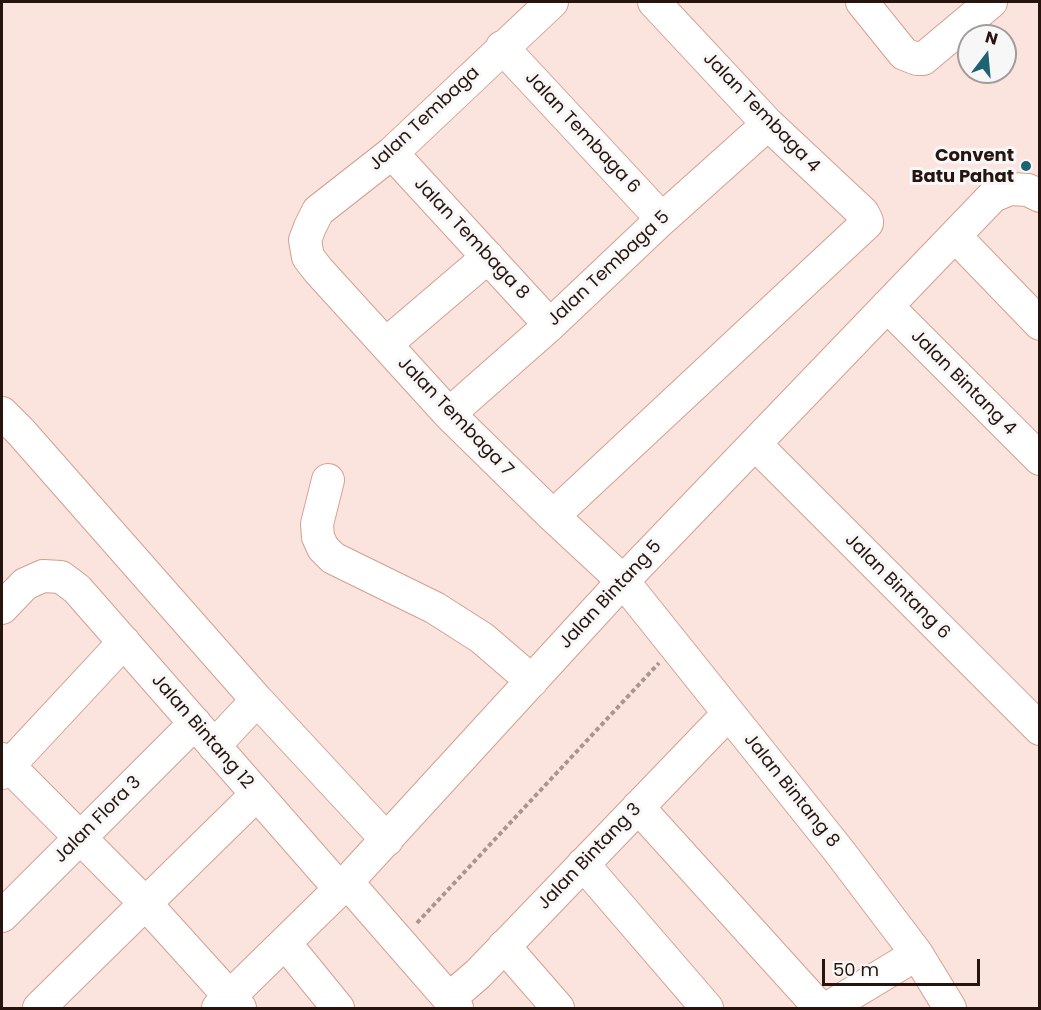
<!DOCTYPE html>
<style>
body{margin:0}
#map{position:relative;width:1041px;height:1010px;overflow:hidden;background:#fbe4dd;font-family:Poppins,sans-serif}
canvas{display:block}
.frame{position:absolute;inset:0;border:3px solid #27140e;pointer-events:none}
.north{position:absolute;left:957px;top:24px;width:60px;height:60px;box-sizing:border-box;background:#f7f7f7;border:2px solid #a49c9a;border-radius:50%;rotate:16deg;font-size:16px;font-weight:700;line-height:24px;text-align:center;color:#27140e}
.north::after{content:'';display:block;margin:auto;width:21px;height:27px;background:#1d6374;clip-path:polygon(50% 0,100% 100%,50% 72%,0 100%)}
.scale{position:absolute;left:822px;top:959px;width:158px;height:27px;box-sizing:border-box;border:3px solid #27140e;border-top:0;padding-left:8px;font-size:18px;line-height:21px;white-space:nowrap;color:#27140e;-webkit-text-stroke:4px #f7f7f7;paint-order:stroke}
</style>
<div id="map">
<canvas width="1041" height="1010"></canvas>
<div class="frame"></div>
<div class="north">N</div>
<div class="scale">50 m</div>
</div>
<script>
const c = document.querySelector('canvas').getContext('2d');
c.lineJoin = 'round';
const shape = rows => new Path2D(rows.map(r => 'M' + r).join(''));
function strokePath(path, color, width, dash) { c.strokeStyle = color; c.lineWidth = width; c.lineCap = dash ? 'butt' : 'round'; c.setLineDash(dash || []); c.stroke(path); }
function drawText(font, color, halo, rows, align = 'center') {
  c.font = font + ' Poppins,sans-serif'; c.lineWidth = 6; c.setLineDash([]); c.textBaseline = 'middle'; c.strokeStyle = halo; c.fillStyle = color; for (const [text, x, y, turn = 0] of rows) {
    c.save(); c.translate(x, y); c.rotate((+turn || 0) * Math.PI / 180); c.textAlign = isNaN(turn) ? turn : align; if (halo) c.strokeText(text, 0, 0); c.fillText(text, 0, 0); c.restore();
  }
}
const minor = shape([
 [552,2,392,153,318,211,310,227,305,240,308,257,318,270,449,414,553,516,623,581,839,851,917,954,950,1008],
 [862,2,904,54,917,59,923,59,991,2],
 [502,47,662,219],
 [392,153,550,325],
 [955,236,1040,324],
 [887,306,1040,459],
 [386,344,488,257],
 [2,413,21,432,257,700,387,840],
 [449,414,550,325,662,219,768,124],
 [755,444,1040,729],
 [328,480,317,524,318,537,323,548,333,558,435,608,482,638,532,681],
 [553,516,867,223,867,221,863,213,768,124,654,2],
 [2,608,25,584,43,576,61,577,77,589,340,889],
 [214,746,257,700],
 [2,759,145,903,240,1008],
 [2,773,124,642],
 [638,807,820,1008],
 [583,864,707,1008],
 [347,882,457,1008],
 [2,916,195,723],
 [285,943,338,1008],
 [504,946,558,1008],
 [449,999,478,974,728,714],
 [39,1008,257,794],
 [218,1008,347,882,623,581,993,196,1010,189,1028,190,1040,196],
 [828,1008,917,954]
]);
strokePath(minor, '#d49f8f', 34);
strokePath(shape([
 [417,923,659,663]
]), '#ab968f', 4, [4.5, 3]);
strokePath(minor, '#fff', 32);
for (const [x, y, r, color] of [
 [1026,166,6,"#1d6374"]
]) { const dot = new Path2D(); dot.arc(x, y, r, 0, 2 * Math.PI); c.fillStyle = color; c.fill(dot); strokePath(dot, '#f7f7f7', 2); }
drawText('18px', '#27140e', '#f7f7f7', [
 ["Jalan Tembaga 4",761,113,46],
 ["Jalan Tembaga",425,119,-43],
 ["Jalan Tembaga 6",582,133,47],
 ["Jalan Tembaga 8",471,239,47],
 ["Jalan Tembaga 5",609,269,-43],
 ["Jalan Bintang 4",963,383,45],
 ["Jalan Tembaga 7",455,417,46],
 ["Jalan Bintang 6",897,587,45],
 ["Jalan Bintang 5",611,595,-47],
 ["Jalan Bintang 12",202,732,49],
 ["Jalan Bintang 8",791,791,51],
 ["Jalan Flora 3",98,820,-45],
 ["Jalan Bintang 3",590,857,-46]
]);
drawText('bold 18px', '#27140e', '#f7f7f7', [
 ["Convent",1014,156],
 ["Batu Pahat",1014,177]
], 'right');
</script>
